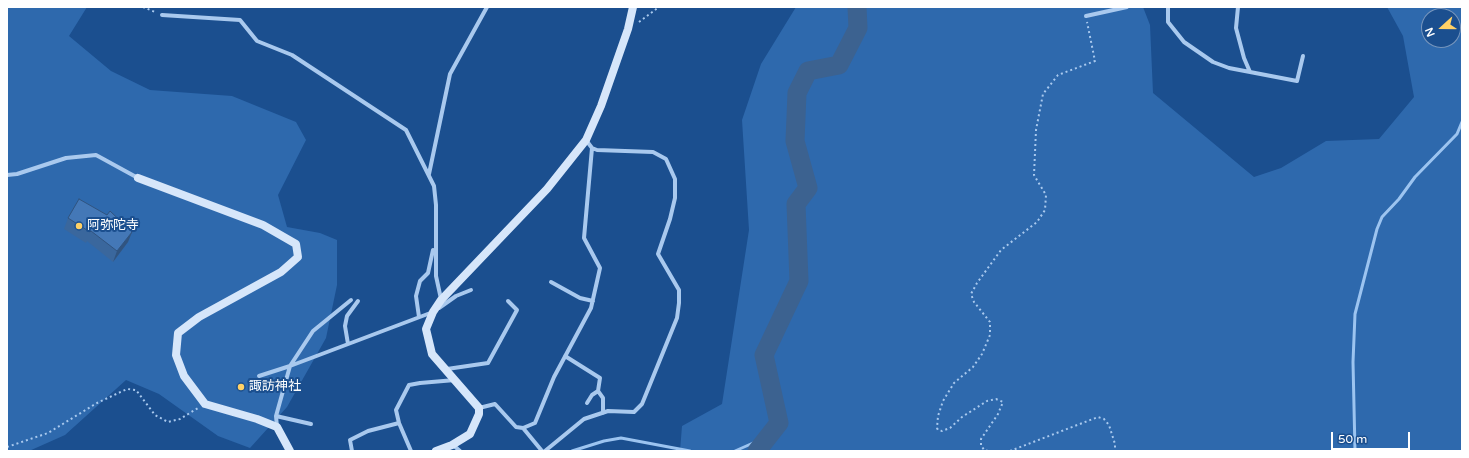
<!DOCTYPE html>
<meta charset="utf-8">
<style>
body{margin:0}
#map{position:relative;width:1469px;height:458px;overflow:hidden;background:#1b4f8f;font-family:"Varela Round",sans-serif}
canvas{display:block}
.frame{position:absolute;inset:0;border:8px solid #fff;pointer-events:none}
.north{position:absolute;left:1421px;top:8px;width:40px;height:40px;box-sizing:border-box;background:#1b4f8f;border:1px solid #7695bc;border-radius:50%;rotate:249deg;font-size:11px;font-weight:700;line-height:16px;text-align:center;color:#fff}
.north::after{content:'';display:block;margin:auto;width:14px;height:18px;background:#ffd166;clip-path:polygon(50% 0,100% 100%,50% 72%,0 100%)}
.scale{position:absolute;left:1331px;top:432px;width:79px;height:18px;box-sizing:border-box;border:2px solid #fff;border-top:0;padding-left:5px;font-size:12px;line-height:14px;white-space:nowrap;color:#fff;-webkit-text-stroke:3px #1b4f8f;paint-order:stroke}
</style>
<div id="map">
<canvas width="1469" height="458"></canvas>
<div class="frame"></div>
<div class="north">N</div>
<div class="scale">50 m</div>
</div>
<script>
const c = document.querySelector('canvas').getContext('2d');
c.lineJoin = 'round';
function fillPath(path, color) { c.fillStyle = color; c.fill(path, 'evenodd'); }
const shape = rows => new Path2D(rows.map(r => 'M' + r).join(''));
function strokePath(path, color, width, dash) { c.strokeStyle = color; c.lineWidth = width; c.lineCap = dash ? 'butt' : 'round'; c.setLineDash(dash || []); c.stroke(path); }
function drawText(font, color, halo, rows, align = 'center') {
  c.font = font + ' "Varela Round","Noto Sans JP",sans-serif'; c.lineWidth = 4; c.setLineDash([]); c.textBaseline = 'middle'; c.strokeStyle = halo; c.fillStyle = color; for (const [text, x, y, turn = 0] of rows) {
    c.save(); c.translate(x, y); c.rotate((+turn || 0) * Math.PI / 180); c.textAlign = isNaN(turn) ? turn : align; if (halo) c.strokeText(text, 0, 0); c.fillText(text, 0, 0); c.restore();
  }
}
fillPath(shape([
 [7,7,87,7,69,36,111,71,150,90,232,96,296,122,306,140,278,195,287,227,320,233,337,240,337,285,326,338,287,407,250,448,218,436,159,394,126,380,65,435,29,451,7,451],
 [796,7,1143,7,1150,25,1153,93,1254,177,1281,168,1326,141,1379,139,1414,97,1403,36,1387,7,1462,7,1462,451,680,451,682,426,722,404,749,230,742,120,761,64],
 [1429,16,1453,16,1453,40,1429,40]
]), '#2e69ad');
strokePath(shape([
 [572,451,604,441,621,438,690,451],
 [735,451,769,436],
 [1355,451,1353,362,1355,314,1377,229,1382,217,1399,199,1415,177,1457,134,1462,122]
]), '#9cc4f0', 3);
strokePath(shape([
 [757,451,779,423,764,355,799,281,796,204,808,188,795,141,797,93,808,71,839,65,858,28,857,7]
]), '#3c6290', 19);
strokePath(shape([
 [143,7,155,12],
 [639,22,659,7],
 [7,447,48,433,97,403,127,389,136,390,155,415,168,422,180,419,198,408],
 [988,451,984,450,981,445,981,439,998,414,1003,402,996,399,987,401,962,417,950,428,942,431,938,430,937,428,938,416,943,401,954,383,973,367,982,354,990,335,990,322,974,302,971,294,977,283,1001,250,1037,222,1045,210,1046,195,1034,175,1036,130,1043,94,1058,75,1095,61,1087,22],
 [1010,451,1098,417,1104,419,1109,425,1115,444,1115,451]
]), '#a9c9ee', 2, [2, 3]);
strokePath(shape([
 [1168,7,1168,22,1184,42,1213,62,1229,68,1250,72,1244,58,1236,28,1238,7],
 [162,15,240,20,257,41,292,55,406,130,434,186,436,205,436,276,441,299],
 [1086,16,1127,7],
 [1250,72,1297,81,1303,56],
 [429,174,450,74,487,7],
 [7,175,17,174,66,158,96,155,138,178],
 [551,282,580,298,593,301],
 [439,308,456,296,471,290],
 [419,317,416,296,420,281,428,273,433,250],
 [348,344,345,326,347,316,358,301],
 [565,356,600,378,598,391,603,398,603,413],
 [447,369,488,363,517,310,508,301],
 [259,376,290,366,433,312],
 [587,403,592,395,598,391],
 [479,408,495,404,516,427,523,428,542,451],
 [276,416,311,424],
 [399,423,396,410,409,385,420,383,455,380],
 [277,427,276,416,290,366,313,331,351,300],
 [523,428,535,423,554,377,591,308,600,268,584,238,592,148],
 [453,445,460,451],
 [352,451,350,440,368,431,399,423,411,451],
 [545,451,584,419,608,411,634,412,642,404,677,318,679,303,679,290,658,254,670,219,675,198,675,179,666,159,653,152,597,150,592,148,586,140]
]), '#a9c9ee', 4);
strokePath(shape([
 [138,178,263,225,296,244,298,257,281,272,199,317,178,333,176,355,184,376,205,404,257,419,277,427,290,451],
 [436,451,452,445,470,434,479,414,479,408,432,354,426,329,433,312,441,300,547,189,586,140,601,106,628,29,633,7]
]), '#d6e6fa', 8);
fillPath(shape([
 [107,215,132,232,128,242,113,262,87,241,86,243,64,229,68,218]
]), '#3a679d');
fillPath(shape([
 [132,232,128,242,113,262,117,251]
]), '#305480');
const building = shape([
 [79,199,107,215,110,211,132,232,117,251,91,231,90,232,68,218,79,199]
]);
fillPath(building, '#4478b7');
strokePath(building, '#305480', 1);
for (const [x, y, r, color] of [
 [79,226,4,"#ffd166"],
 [241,387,4,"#ffd166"]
]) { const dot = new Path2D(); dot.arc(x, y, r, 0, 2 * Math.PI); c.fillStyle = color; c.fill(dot); strokePath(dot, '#1b4f8f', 1.5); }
drawText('13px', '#fff', '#1b4f8f', [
 ["阿弥陀寺",87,226],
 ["諏訪神社",249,387]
], 'left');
</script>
